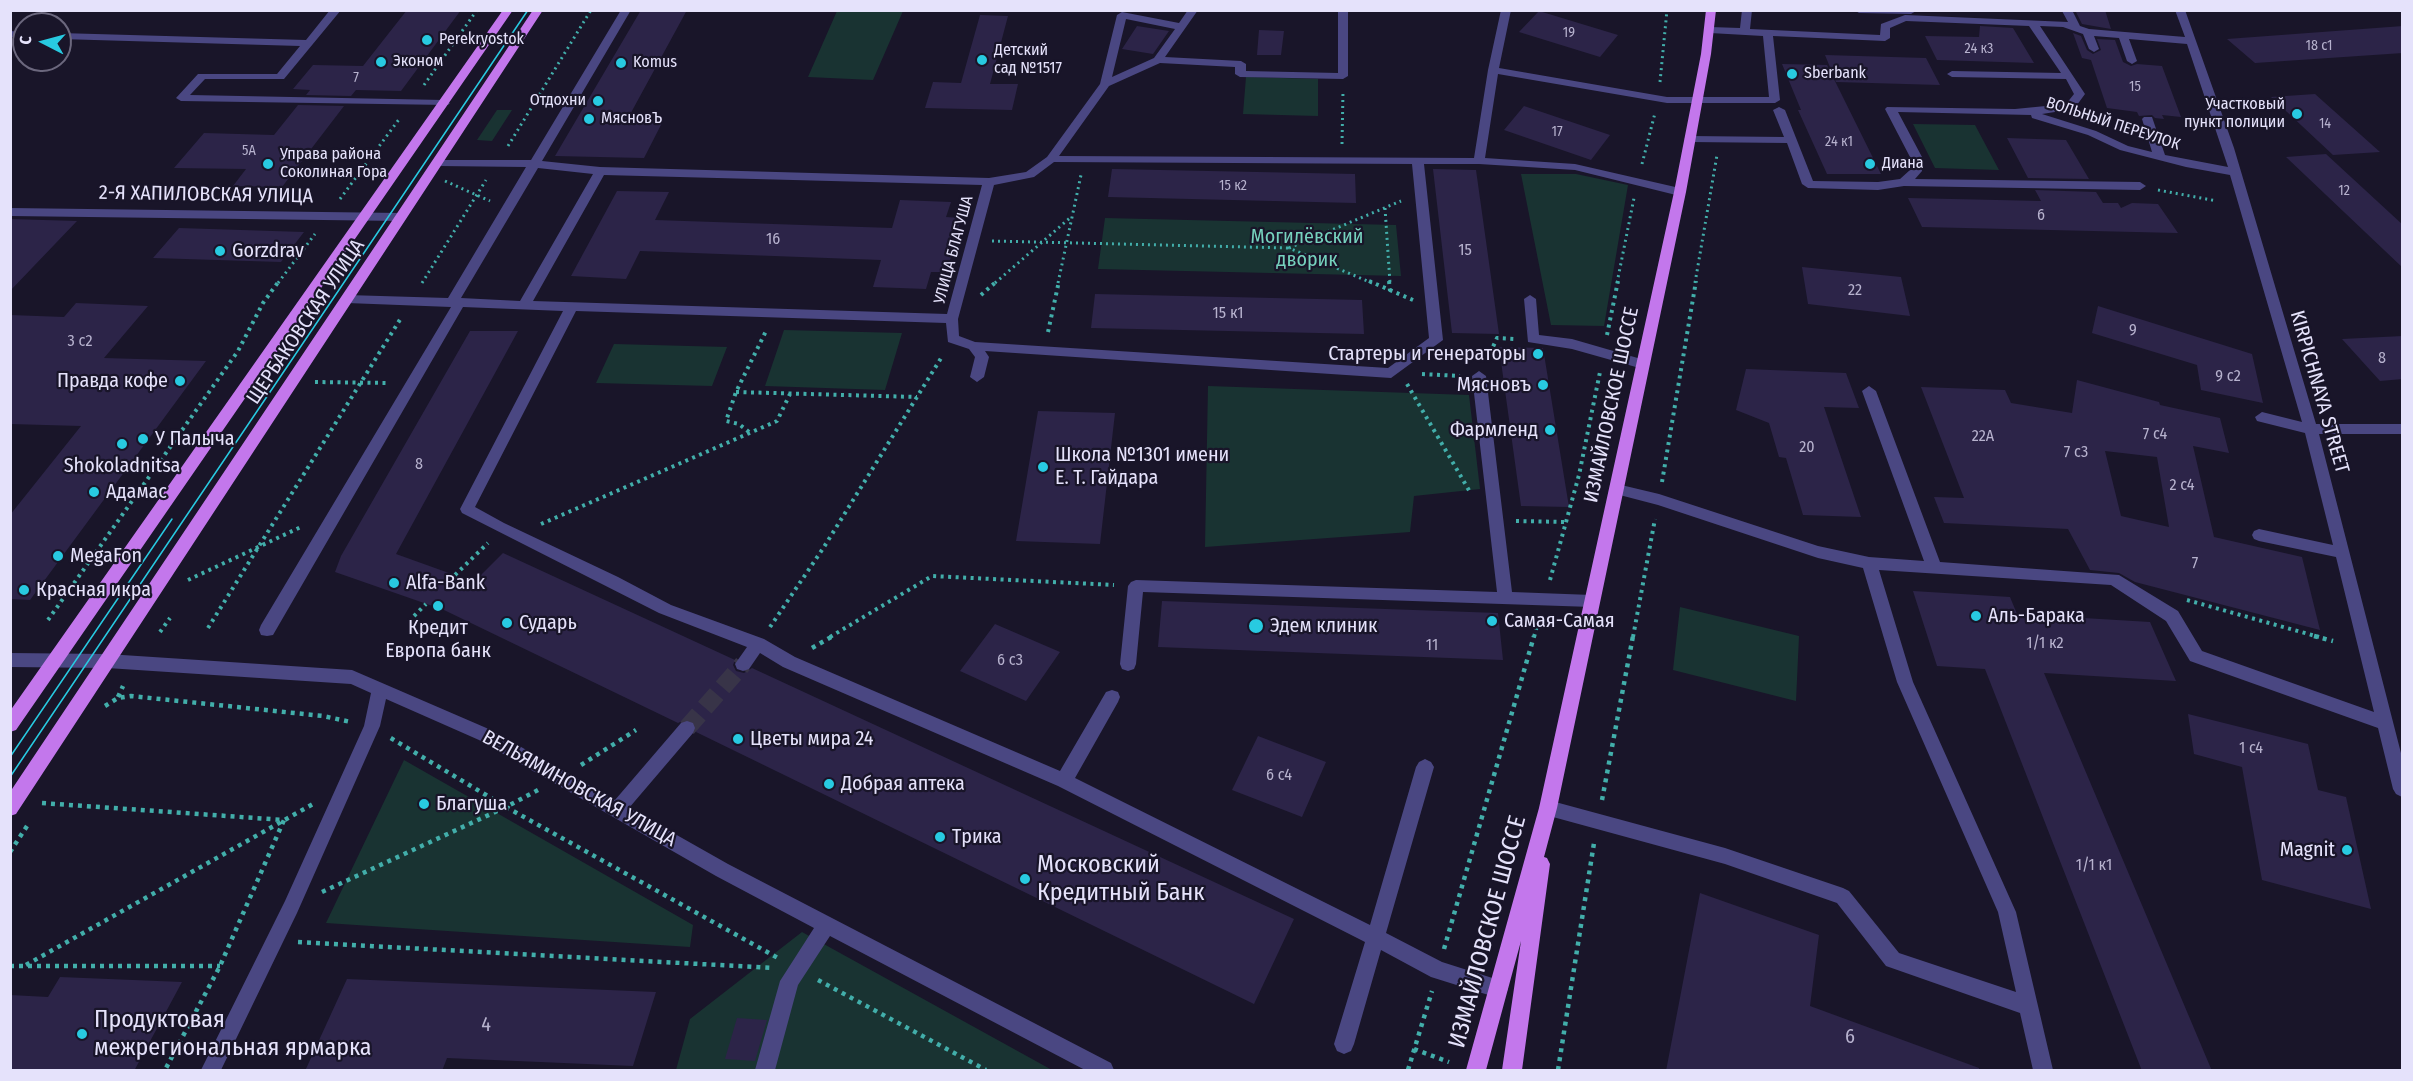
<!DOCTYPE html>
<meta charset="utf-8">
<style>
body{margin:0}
#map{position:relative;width:2413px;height:1081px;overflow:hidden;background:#191529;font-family:"Fira Sans Condensed",sans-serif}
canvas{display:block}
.frame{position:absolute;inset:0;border:12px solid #e5e2fb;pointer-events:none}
.north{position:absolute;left:12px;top:12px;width:60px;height:60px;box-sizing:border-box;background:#191529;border:2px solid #6b677d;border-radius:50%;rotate:276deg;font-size:16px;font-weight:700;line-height:24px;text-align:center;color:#e5e2fb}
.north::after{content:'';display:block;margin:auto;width:21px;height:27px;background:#28cae1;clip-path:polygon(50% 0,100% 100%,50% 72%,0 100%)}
</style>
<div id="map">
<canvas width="2413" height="1081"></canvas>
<div class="frame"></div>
<div class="north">С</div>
</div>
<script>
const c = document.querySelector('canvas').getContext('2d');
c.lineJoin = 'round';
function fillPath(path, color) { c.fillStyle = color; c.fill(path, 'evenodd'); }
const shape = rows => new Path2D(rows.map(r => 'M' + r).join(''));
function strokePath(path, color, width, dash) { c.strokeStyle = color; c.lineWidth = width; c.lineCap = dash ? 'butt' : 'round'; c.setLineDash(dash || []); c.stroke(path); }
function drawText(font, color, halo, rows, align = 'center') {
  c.font = font + ' "Fira Sans Condensed",sans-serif'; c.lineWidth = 4.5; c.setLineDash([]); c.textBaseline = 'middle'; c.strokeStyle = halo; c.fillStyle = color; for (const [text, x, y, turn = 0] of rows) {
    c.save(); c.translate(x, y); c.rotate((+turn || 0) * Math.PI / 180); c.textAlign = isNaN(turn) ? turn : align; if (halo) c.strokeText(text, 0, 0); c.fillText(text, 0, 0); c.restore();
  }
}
fillPath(shape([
 [837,11,903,11,873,80,808,77],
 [1246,77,1318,79,1318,116,1243,114],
 [497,110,512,110,492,141,477,140],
 [1913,124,1975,125,1999,170,1935,168],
 [1521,174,1576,174,1628,185,1604,326,1551,325],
 [1105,218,1396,225,1401,276,1098,269],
 [784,330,902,333,885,390,765,386],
 [614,344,727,347,712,386,596,383],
 [1208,386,1469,395,1480,489,1414,496,1410,532,1205,547],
 [1680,607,1799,636,1796,701,1673,670],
 [404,760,693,925,690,947,326,923],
 [802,932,1052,1070,676,1070,690,1019]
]), '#193332');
fillPath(shape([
 [407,10,461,10,401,91,356,90,351,96,306,95,310,90,293,89,313,65,363,66],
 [641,10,687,10,627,120,663,121,644,158,555,156],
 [2075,10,2105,10,2111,29,2082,24],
 [1539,11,1618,35,1600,57,1519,32],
 [980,15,1008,16,990,84,1018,84,1012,110,925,108,933,82,961,83],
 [1137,26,1169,31,1153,54,1122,49],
 [1980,26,2013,28,2034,63,1937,60,1925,36,1979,37],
 [2403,26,2403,53,2255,63,2227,39],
 [1259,30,1284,31,1281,55,1257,55],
 [2073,33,2081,36,2087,50,2093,54,2101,50,2097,39,2115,40,2123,62,2131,66,2137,64,2162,66,2181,117,2162,115,2164,119,2155,118,2152,115,2139,116,2137,112,2107,108,2091,60,2082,58],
 [1825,55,1926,58,1940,85,1836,82],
 [1782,64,1827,65,1881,174,1827,174,1798,110,1801,110],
 [2315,94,2380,152,2333,155,2271,97],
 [298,105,344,106,282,187,233,186,246,169,174,168,204,133,274,135],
 [1524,106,1610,135,1591,160,1504,130],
 [2007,138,2066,140,2089,179,2028,178],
 [2326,154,2403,225,2403,268,2286,157],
 [1112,169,1355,174,1356,203,1108,197],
 [1433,169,1476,170,1499,334,1452,333],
 [2035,190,2096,192,2103,203,2118,203,2121,208,2132,203,2158,204,2178,233,1922,227,1908,198,2041,201],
 [617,191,669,192,655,220,892,228,900,200,951,202,946,217,961,218,947,272,931,272,926,289,873,287,881,260,640,251,626,279,571,276],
 [10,219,77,221,10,291],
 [179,228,304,232,281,262,153,258],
 [1802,267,1901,277,1910,316,1808,304],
 [1095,294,1362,300,1364,334,1091,328],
 [76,303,148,306,104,358,206,361,30,600,10,599,10,515,81,426,10,424,10,315,64,317],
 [2098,306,2252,354,2263,403,2201,390,2197,365,2092,333],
 [470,331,518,331,396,554,474,582,503,553,735,660,733,665,736,671,744,673,752,668,1294,919,1254,1004,696,732,697,727,694,721,686,719,678,723,444,610,335,572,341,556],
 [2403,336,2403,379,2380,381,2342,339],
 [1499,347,1543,348,1569,507,1521,506],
 [1746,369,1846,373,1859,408,1824,407,1861,517,1803,515,1786,458,1779,457,1769,423,1736,410],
 [2077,380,2159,402,2160,405,2220,418,2229,453,2193,446,2214,537,2302,557,2320,630,2135,582,2119,573,2090,570,2068,529,1944,523,1934,497,1964,498,1921,387,2005,390,2011,403,2072,413],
 [2105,451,2157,457,2169,527,2121,516],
 [1038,411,1115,413,1100,544,1016,541],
 [1913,591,2010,597,2017,614,2150,622,2176,681,2044,673,2212,1071,2142,1071,1985,669,1937,666],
 [1162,601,1498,613,1503,660,1158,647],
 [995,624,1060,652,1026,701,960,671],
 [2188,714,2308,744,2318,790,2346,797,2371,909,2262,880,2242,767,2194,754],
 [1258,736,1326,762,1302,817,1232,790],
 [1700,893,1819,935,1810,1006,1979,1068,1979,1071,1666,1071],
 [60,977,182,982,134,1071,10,1071,10,995,48,997],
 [347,979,656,992,633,1066,447,1058,442,1071,305,1071],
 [737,1018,767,1020,755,1061,725,1059]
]), '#2c2448');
strokePath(shape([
 [687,728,743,664]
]), '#383448', 18, [18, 9]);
strokePath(shape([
 [1660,82,1667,10],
 [424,85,477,10],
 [1342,144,1343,91],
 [508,146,591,10],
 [1642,164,1655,113],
 [445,181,490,201],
 [2158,190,2217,201],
 [340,199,400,118],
 [1385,208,1390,283],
 [992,241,1289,248],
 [278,283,315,234],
 [422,283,486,180],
 [995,283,1071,217],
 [1058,283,1081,175],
 [1372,283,1289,248,1401,201],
 [1617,283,1634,198],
 [1695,283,1717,155]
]), '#42aeaa', 3, [2, 4]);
strokePath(shape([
 [1369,281,1413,300],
 [1389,281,1390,291],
 [981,295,997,281],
 [1048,332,1059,281],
 [1607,335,1618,281],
 [1487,360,1497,338,1514,339],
 [1422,374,1460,376],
 [315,382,389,383],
 [1407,384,1470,492],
 [736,392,917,397],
 [749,432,739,424,726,421,736,392,766,331],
 [1662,482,1696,281],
 [1516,521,1567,522],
 [541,524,777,421,790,394],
 [455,575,488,543],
 [188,580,303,526],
 [1550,580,1579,475,1600,372],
 [2187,600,2319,637],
 [414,616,426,604],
 [48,620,238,351,263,303,279,281],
 [770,627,824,547,943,355],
 [208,628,401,318],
 [160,632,170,618],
 [830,637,932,576,1114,585],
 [1534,637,1539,619],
 [1633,637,1655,519]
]), '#42aeaa', 4, [3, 4.5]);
strokePath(shape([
 [2314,636,2333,641],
 [812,648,833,636],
 [118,697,123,686],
 [105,706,118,698,131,696,323,716,351,722],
 [581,765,636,730],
 [538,790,506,807,778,958],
 [1602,800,1633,636],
 [42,803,284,820,220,966,165,1070],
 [10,852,29,823],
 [322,892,506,807,389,737],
 [298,942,773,968],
 [1444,949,1534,636],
 [26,965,313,804],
 [10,966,220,966],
 [818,980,986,1070],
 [1414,1049,1449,1062],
 [1408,1070,1432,991],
 [1558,1070,1594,843]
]), '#42aeaa', 4.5, [4, 5]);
fillPath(shape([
 [330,10,341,10,284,79,205,79,190,95,444,100,450,103,448,105,181,101,176,98,198,74,277,74,300,46,60,39,60,33,306,40,330,10],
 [621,10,631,10,542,161,600,167,989,178,1026,172,1047,157,1100,84,1117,15,1122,12,1179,23,1188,10,1198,10,1165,57,1241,61,1246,64,1246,71,1338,73,1338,10,1348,10,1348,76,1343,79,1240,77,1235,74,1235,67,1160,63,1109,86,1059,156,1474,158,1488,70,1501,10,1511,10,1499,68,1667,97,1769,97,1763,36,1710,33,1705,30,1710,27,1740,28,1742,10,1752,10,1750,29,1880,35,1881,24,1905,15,2068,22,2062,11,2072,10,2080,26,2089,29,2185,37,2175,10,2185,10,2234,148,2316,424,2402,424,2402,434,2319,434,2402,757,2402,797,2396,794,2393,789,2378,728,2190,661,2166,621,2111,585,1879,570,1913,682,2016,912,2053,1070,2033,1070,2020,1013,1886,966,1837,903,1725,864,1542,814,1539,808,1542,802,1548,800,1725,848,1843,888,1849,891,1899,953,2016,992,1998,912,1897,682,1863,568,1818,558,1658,505,1612,493,1610,489,1612,485,1617,484,1659,494,1818,546,1869,557,1924,561,1862,391,1869,386,1876,391,1940,562,2119,575,2178,611,2202,651,2374,712,2336,557,2259,541,2254,539,2252,535,2254,531,2259,529,2333,545,2305,433,2257,421,2255,417,2262,412,2302,422,2230,175,2186,167,2120,150,2088,135,2032,118,2031,115,1898,112,1922,157,1922,171,1915,179,2140,182,2146,186,2140,190,1904,186,1878,190,1808,188,1802,184,1787,143,1690,142,1684,139,1690,136,1784,137,1773,110,1779,107,1785,110,1813,181,1878,182,1900,179,1910,170,1910,157,1885,109,1887,107,2015,109,2066,104,2074,94,2066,79,1952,77,1947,74,1952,71,2061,73,2029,26,1906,21,1890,28,1890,38,1885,41,1773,36,1780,100,1775,103,1667,103,1498,74,1485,158,1575,164,1684,189,1686,192,1680,196,1575,170,1479,164,1424,164,1443,340,1391,378,985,351,989,357,984,377,977,382,970,377,975,357,969,349,948,342,946,323,576,311,475,507,504,523,618,577,671,605,764,639,795,657,1060,771,1106,692,1112,690,1118,692,1120,697,1118,702,1075,778,1370,925,1416,767,1419,762,1425,759,1431,762,1434,767,1386,933,1442,962,1505,982,1508,989,1505,996,1498,998,1431,977,1381,950,1354,1044,1351,1051,1344,1054,1337,1051,1334,1044,1365,942,1058,786,783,667,760,653,749,669,743,671,737,669,735,664,747,647,659,613,462,513,460,509,563,311,463,307,273,635,267,636,261,635,259,630,261,625,451,307,347,303,341,299,347,295,448,298,526,167,438,166,432,163,438,160,531,160,621,10],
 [1126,19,1175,29,1154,58,1112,77,1126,19],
 [2040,26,2063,27,2083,34,2089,49,2094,52,2099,49,2094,36,2119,38,2127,61,2132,64,2137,61,2129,39,2187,44,2228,167,2165,155,2152,117,2144,117,2142,119,2152,152,2128,146,2096,131,2042,114,2074,109,2085,94,2040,26],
 [1054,162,1412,164,1429,338,1388,368,975,342,959,336,958,319,994,185,1034,177,1054,162],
 [538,168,593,174,520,301,461,298,538,168],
 [604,175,982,185,947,314,533,301,604,175],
 [1854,10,1916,10,1916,11,1911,14,1859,13,1854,10],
 [10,31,24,32,24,38,10,37,10,31],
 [10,208,401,213,407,217,401,221,10,216,10,208],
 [1530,295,1536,299,1539,335,1572,339,1648,361,1650,364,1648,367,1643,369,1572,349,1528,342,1524,299,1530,295],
 [1479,371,1486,376,1512,592,1592,595,1597,597,1600,601,1597,605,1592,607,1143,592,1136,664,1134,669,1128,671,1122,669,1120,664,1128,586,1131,582,1136,580,1497,592,1472,376,1479,371],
 [10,653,107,654,352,670,491,730,615,800,681,723,687,721,693,723,695,728,693,733,629,808,728,864,1111,1063,1114,1070,1085,1070,830,936,798,985,775,1070,755,1070,780,981,814,928,716,876,479,740,386,699,380,726,297,913,221,1070,201,1070,285,901,364,726,371,693,351,684,107,668,10,667,10,653]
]), '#4a4782');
fillPath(shape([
 [503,10,513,10,16,730,10,732,10,711,503,10],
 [533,10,543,10,16,814,10,816,10,792,533,10],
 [1706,10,1716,10,1711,54,1686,192,1557,808,1544,857,1547,858,1550,864,1522,1070,1502,1070,1521,941,1486,1070,1466,1070,1539,808,1674,192,1701,54,1706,10]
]), '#c377ec');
strokePath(shape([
 [10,757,172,519],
 [10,777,528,10]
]), '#28cae1', 1.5);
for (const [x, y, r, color] of [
 [427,40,6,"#28cae1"],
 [982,60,6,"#28cae1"],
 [381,62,6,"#28cae1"],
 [621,63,6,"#28cae1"],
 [1792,74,6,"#28cae1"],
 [598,101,6,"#28cae1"],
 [2297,114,6,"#28cae1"],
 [589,119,6,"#28cae1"],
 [268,164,6,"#28cae1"],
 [1870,164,6,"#28cae1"],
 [220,251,6,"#28cae1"],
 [1538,354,6,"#28cae1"],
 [180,381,6,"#28cae1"],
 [1543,385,6,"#28cae1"],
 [1550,430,6,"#28cae1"],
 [143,439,6,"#28cae1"],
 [122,444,6,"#28cae1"],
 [1043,467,6,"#28cae1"],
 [94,492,6,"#28cae1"],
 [58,556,6,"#28cae1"],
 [394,583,6,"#28cae1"],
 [24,590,6,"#28cae1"],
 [438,606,6,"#28cae1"],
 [1976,616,6,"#28cae1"],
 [1492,621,6,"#28cae1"],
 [507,623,6,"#28cae1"],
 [1256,626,8,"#28cae1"],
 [738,739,6,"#28cae1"],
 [829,784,6,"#28cae1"],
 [424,804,6,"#28cae1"],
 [940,837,6,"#28cae1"],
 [2347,850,6,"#28cae1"],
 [1025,879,6,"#28cae1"],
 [82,1034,6,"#28cae1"]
]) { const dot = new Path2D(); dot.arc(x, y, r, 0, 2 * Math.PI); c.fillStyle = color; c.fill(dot); strokePath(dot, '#191529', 2); }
drawText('14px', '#b7b2ce', null, [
 ["19",1569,33],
 ["18 с1",2319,46],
 ["24 к3",1979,49],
 ["7",356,78],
 ["15",2135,87],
 ["14",2325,124],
 ["17",1557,132],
 ["24 к1",1839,142],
 ["5А",249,151],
 ["15 к2",1233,186],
 ["12",2344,191]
]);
drawText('16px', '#e5e2fb', '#191529', [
 ["Perekryostok",439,40],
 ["Детский",994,51],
 ["сад №1517",994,69],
 ["Эконом",393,62],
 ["Komus",633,63],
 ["Sberbank",1804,74],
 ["Отдохни",586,101,"right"],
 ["Участковый",2285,105,"right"],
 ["пункт полиции",2285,123,"right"],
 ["МясновЪ",601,119],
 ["Управа района",280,155],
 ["Соколиная Гора",280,173],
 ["Диана",1882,164]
], 'left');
drawText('16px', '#e5e2fb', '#191529', [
 ["ВОЛЬНЫЙ ПЕРЕУЛОК",2113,124,18],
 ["УЛИЦА БЛАГУША",954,250,-75]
]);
drawText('16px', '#b7b2ce', null, [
 ["6",2041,216],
 ["16",773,240],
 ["15",1465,251],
 ["22",1855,291],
 ["15 к1",1228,314],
 ["9",2133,331],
 ["3 c2",80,342],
 ["8",2382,359],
 ["9 с2",2228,377],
 ["7 с4",2155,435],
 ["22А",1983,437],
 ["20",1807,448],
 ["7 с3",2076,453],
 ["8",419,465],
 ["2 с4",2182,486],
 ["7",2195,564],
 ["1/1 к2",2045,644],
 ["11",1432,646],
 ["6 с3",1010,661],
 ["1 с4",2251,749],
 ["6 с4",1279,776],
 ["1/1 к1",2094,866]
]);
drawText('20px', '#e5e2fb', '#191529', [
 ["2-Я ХАПИЛОВСКАЯ УЛИЦА",206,195,1],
 ["ЩЕРБАКОВСКАЯ УЛИЦА",306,322,-56],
 ["KIRPICHNAYA STREET",2319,392,74],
 ["ИЗМАЙЛОВСКОЕ ШОССЕ",1612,405,-78],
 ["ВЕЛЬЯМИНОВСКАЯ УЛИЦА",579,789,29]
]);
drawText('20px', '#76d2be', '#191529', [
 ["Могилёвский",1307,237],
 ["дворик",1307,260]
]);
drawText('20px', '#e5e2fb', '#191529', [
 ["Gorzdrav",232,251],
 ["Стартеры и генераторы",1526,354,"right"],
 ["Правда кофе",168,381,"right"],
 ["Мясновъ",1531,385,"right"],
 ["Фармленд",1538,430,"right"],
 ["У Палыча",155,439],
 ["Школа №1301 имени",1055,455],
 ["Е. Т. Гайдара",1055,478],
 ["Shokoladnitsa",122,466,"center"],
 ["Адамас",106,492],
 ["MegaFon",70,556],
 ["Alfa-Bank",406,583],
 ["Красная икра",36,590],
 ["Аль-Барака",1988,616],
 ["Самая-Самая",1504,621],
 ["Сударь",519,623],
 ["Эдем клиник",1270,626],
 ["Кредит",438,628,"center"],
 ["Европа банк",438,651,"center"],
 ["Цветы мира 24",750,739],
 ["Добрая аптека",841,784],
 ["Благуша",436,804],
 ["Трика",952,837],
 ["Magnit",2335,850,"right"]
], 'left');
drawText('20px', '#b7b2ce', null, [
 ["4",486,1025],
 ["6",1850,1037]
]);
drawText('24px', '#e5e2fb', '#191529', [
 ["Московский",1037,865],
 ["Кредитный Банк",1037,893],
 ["Продуктовая",94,1020],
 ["межрегиональная ярмарка",94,1048]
], 'left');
drawText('24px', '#e5e2fb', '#191529', [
 ["ИЗМАЙЛОВСКОЕ ШОССЕ",1488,932,-75]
]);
</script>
